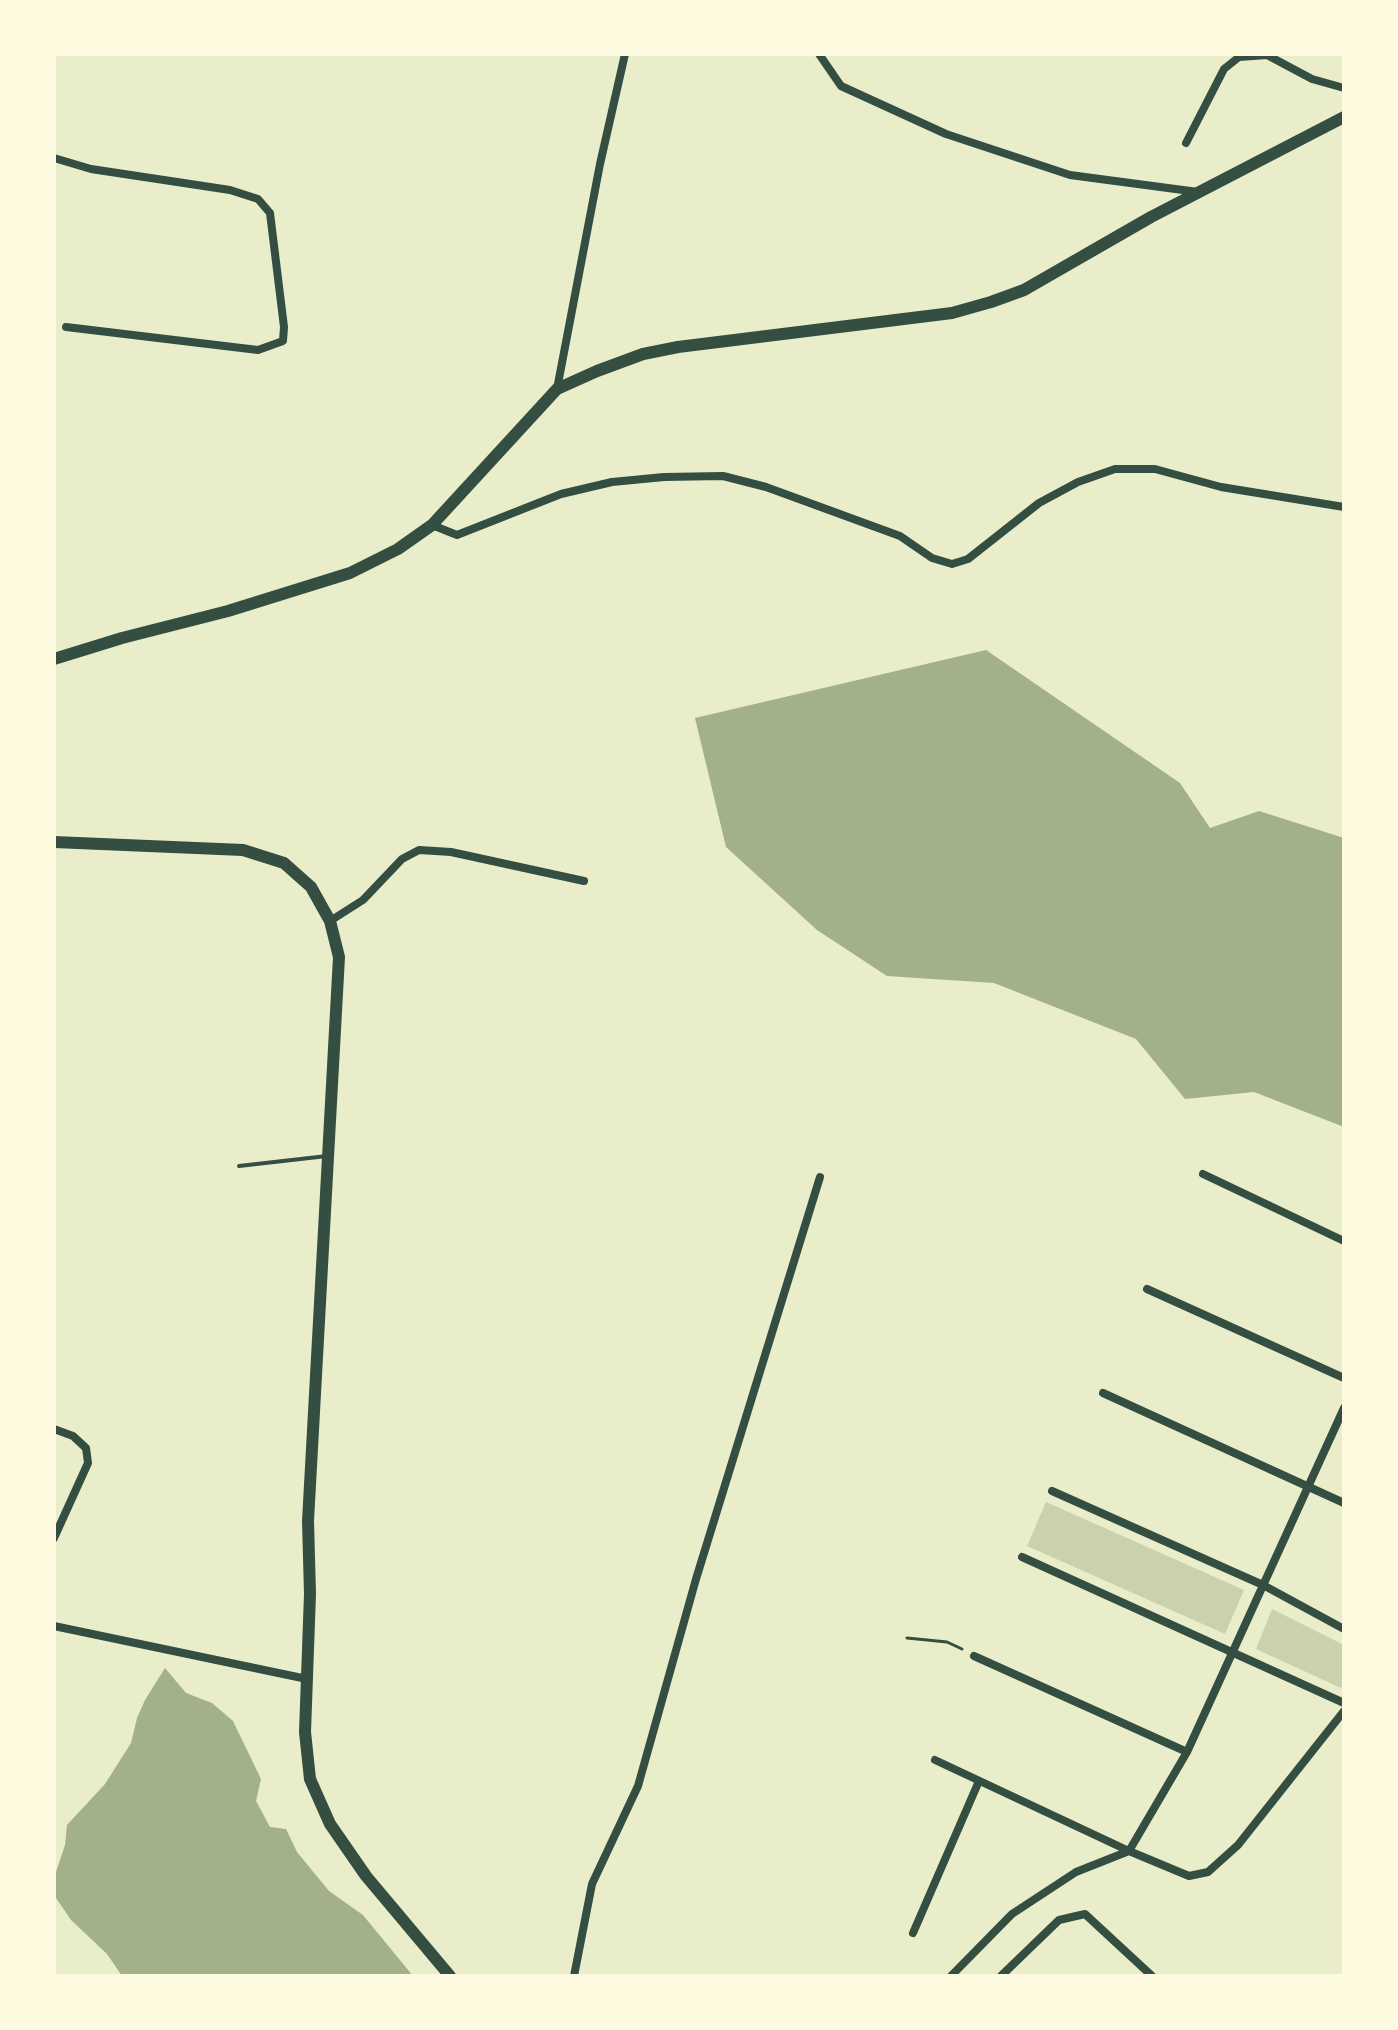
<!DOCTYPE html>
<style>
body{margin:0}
#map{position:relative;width:1398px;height:2030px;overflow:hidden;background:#e9edc9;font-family:"Noto Sans",sans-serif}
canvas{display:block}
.frame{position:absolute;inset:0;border:56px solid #fefae0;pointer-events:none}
</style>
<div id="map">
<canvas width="1398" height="2030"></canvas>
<div class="frame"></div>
</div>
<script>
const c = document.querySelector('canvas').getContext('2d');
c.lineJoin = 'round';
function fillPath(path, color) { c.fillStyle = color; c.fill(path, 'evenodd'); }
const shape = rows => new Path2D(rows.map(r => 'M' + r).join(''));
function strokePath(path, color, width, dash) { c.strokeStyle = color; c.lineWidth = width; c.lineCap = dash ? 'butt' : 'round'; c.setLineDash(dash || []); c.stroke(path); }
fillPath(shape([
 [1046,1502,1244,1590,1225,1634,1027,1546],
 [1272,1609,1344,1645,1344,1685,1341,1688,1256,1649]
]), '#cad2ad');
fillPath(shape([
 [986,650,1180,783,1210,828,1259,811,1344,838,1344,1127,1254,1092,1185,1099,1136,1039,994,983,887,976,817,930,726,847,695,718],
 [165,1668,186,1693,212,1703,233,1721,261,1779,256,1801,270,1827,286,1829,297,1852,329,1891,363,1915,413,1976,122,1976,107,1954,71,1920,54,1895,54,1878,65,1845,67,1825,105,1784,131,1743,137,1718,145,1700]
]), '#a3b18a');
strokePath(shape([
 [907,1638,947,1642,962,1649]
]), '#344e41', 3);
strokePath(shape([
 [239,1166,327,1156]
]), '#344e41', 4);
strokePath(shape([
 [819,54,841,86,946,134,1070,175,1198,192],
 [1186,143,1224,69,1239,57,1267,55,1312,79,1344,88],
 [54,158,91,169,230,190,258,199,270,213,284,327,283,341,258,350,66,327],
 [557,389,600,164,625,54],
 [432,525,457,535,561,494,612,482,664,477,723,476,766,487,900,536,932,558,952,564,968,559,1039,503,1078,482,1115,469,1155,469,1221,487,1344,507],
 [330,921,363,900,402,859,419,850,451,852,584,881],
 [1203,1174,1344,1241],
 [1147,1289,1344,1378],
 [1103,1393,1344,1503],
 [54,1429,73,1436,86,1448,88,1463,54,1538],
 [1052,1491,1263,1585,1344,1629],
 [1022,1557,1344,1703],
 [54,1626,307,1679],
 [974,1656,1187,1752],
 [935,1760,1129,1851,1189,1876,1208,1872,1238,1845,1344,1711],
 [913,1933,979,1781],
 [574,1976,592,1884,638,1786,696,1579,820,1177],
 [951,1976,1012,1914,1076,1872,1129,1851,1187,1752,1344,1408],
 [1001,1976,1059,1920,1085,1914,1152,1976]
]), '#344e41', 8);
strokePath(shape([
 [54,659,122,638,228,611,350,573,398,549,432,525,557,389,597,371,643,354,678,347,952,313,991,302,1024,290,1151,217,1344,117],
 [54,842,243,850,284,863,311,887,330,921,339,957,308,1521,310,1594,305,1732,310,1779,330,1824,366,1876,450,1976]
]), '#344e41', 12);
</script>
